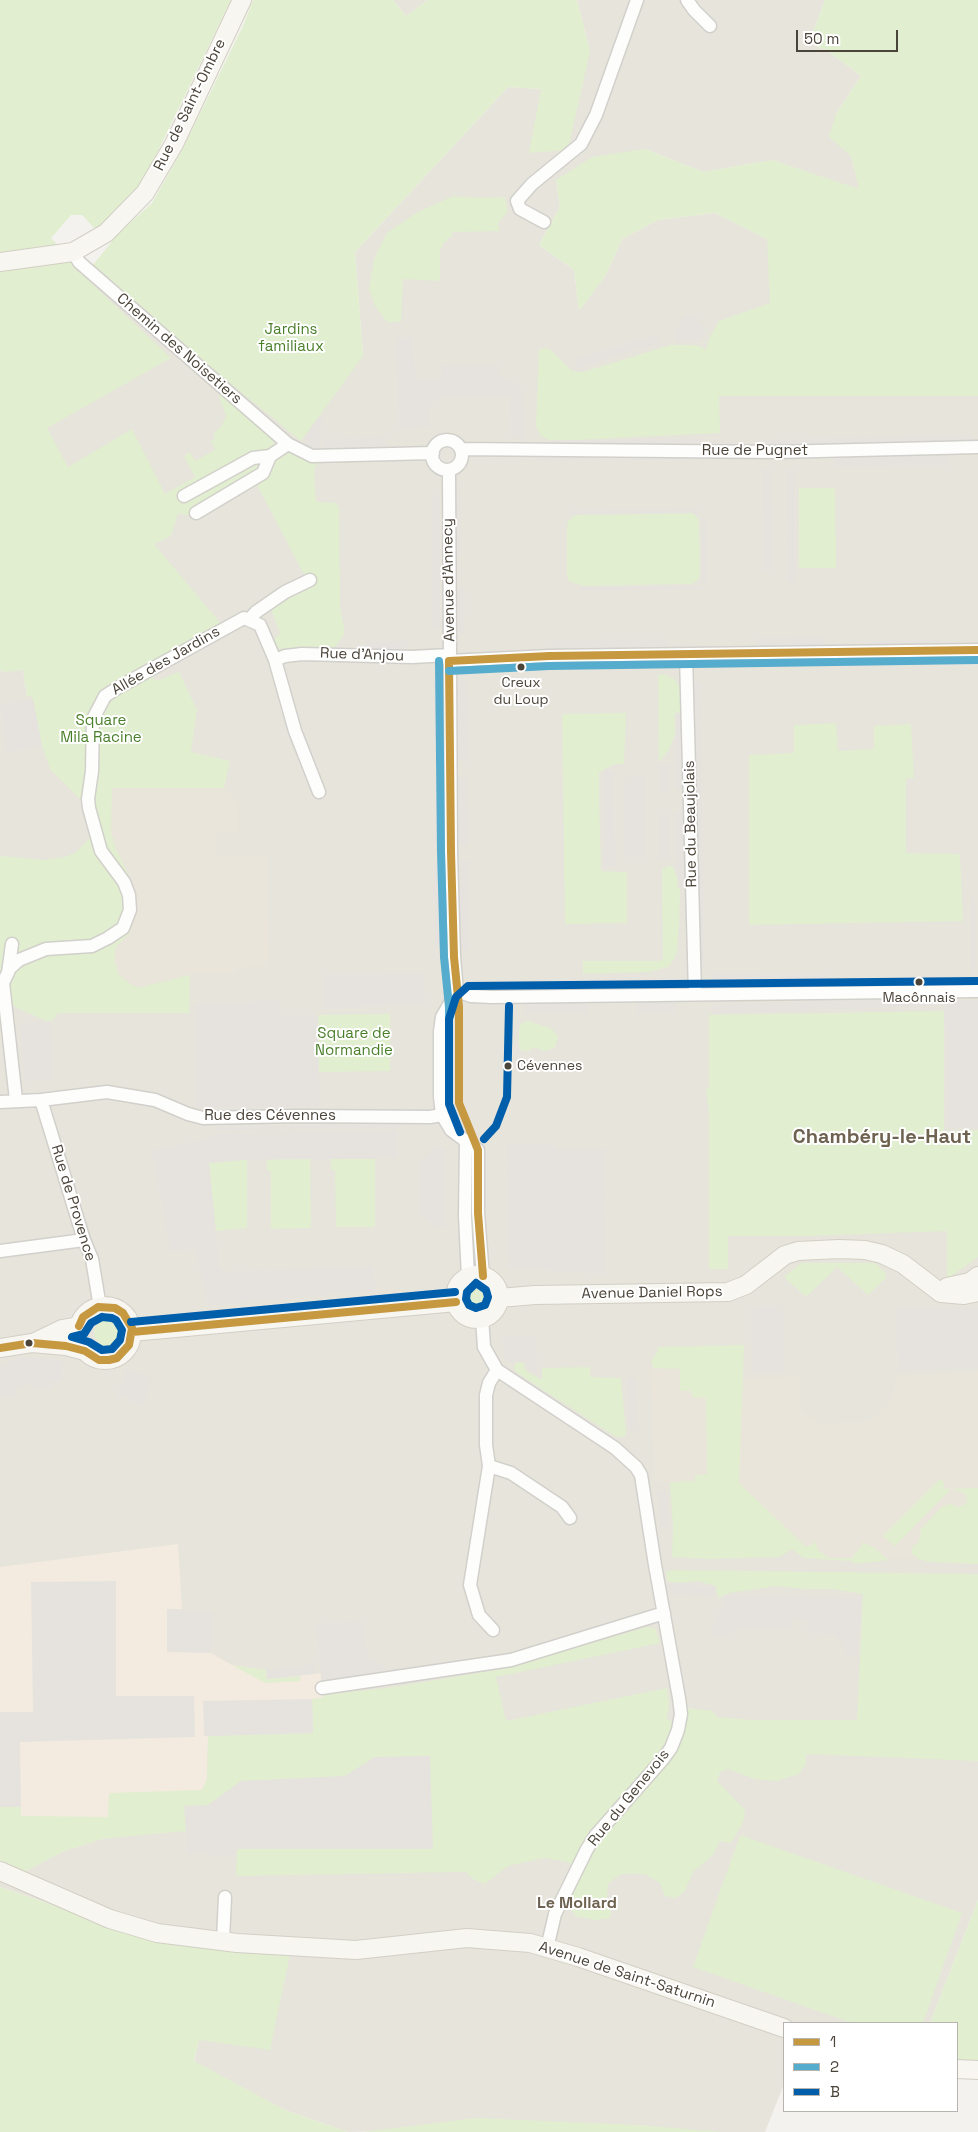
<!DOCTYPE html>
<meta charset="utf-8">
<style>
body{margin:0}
#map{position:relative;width:978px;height:2132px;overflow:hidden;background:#f4f2ee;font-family:"Space Grotesk",sans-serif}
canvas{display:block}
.legend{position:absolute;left:783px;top:2022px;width:175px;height:90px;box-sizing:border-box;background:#fff;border:1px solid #b7b4b0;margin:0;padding:6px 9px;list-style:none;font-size:15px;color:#4b4439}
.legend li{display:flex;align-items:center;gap:10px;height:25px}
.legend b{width:25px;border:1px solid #b7b4b0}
.scale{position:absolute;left:796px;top:30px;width:102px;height:22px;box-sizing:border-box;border:2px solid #4b4439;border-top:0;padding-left:6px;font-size:15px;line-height:18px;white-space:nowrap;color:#4b4439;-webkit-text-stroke:4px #fff;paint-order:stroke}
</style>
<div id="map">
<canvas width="978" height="2132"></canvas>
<ul class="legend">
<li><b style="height:6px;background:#c69840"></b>1</li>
<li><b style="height:6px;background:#56accd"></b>2</li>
<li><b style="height:6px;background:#005eab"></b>B</li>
</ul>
<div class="scale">50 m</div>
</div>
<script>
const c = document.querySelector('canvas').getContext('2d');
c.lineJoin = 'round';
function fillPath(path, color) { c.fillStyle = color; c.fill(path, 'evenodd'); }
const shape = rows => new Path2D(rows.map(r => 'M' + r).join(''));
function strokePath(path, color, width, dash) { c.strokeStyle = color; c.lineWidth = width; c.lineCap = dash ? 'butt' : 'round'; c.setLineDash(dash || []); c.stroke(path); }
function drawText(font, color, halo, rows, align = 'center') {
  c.font = font + ' "Space Grotesk",sans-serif'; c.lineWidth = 4; c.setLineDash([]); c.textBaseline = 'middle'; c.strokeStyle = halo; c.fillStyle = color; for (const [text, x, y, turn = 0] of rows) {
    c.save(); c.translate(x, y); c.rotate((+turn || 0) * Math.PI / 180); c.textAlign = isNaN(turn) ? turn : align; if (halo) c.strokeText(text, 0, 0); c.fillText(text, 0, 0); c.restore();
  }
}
fillPath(shape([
 [393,0,428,0,406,16],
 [577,0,825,0,809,43,828,51,861,76,836,114,851,156,860,190,772,160,703,172,645,149,556,180,560,207,539,245,574,270,579,310,606,275,622,239,658,220,715,213,767,239,978,363,978,1900,930,2023,784,2023,784,2084,765,2132,705,2132,637,2125,348,2132,285,2110,194,2062,220,1947,165,1943,0,1887,0,670,4,672,23,669,27,697,0,297,92,266,194,354,363,356,355,252,508,87,541,89,590,51]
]), '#e7e4dc');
fillPath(shape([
 [178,1544,182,1609,171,1609,167,1651,211,1653,232,1665,266,1670,267,1679,321,1673,323,1698,313,1699,208,1736,207,1780,202,1790,183,1791,136,1834,102,1839,62,1852,24,1872,0,1863,0,1567]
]), '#f3ebdf');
fillPath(shape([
 [467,1731,469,1847,466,1872,236,1875,238,1857,187,1853,184,1806,208,1805,214,1801,216,1756]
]), '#e6e2de');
fillPath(shape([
 [112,788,224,788,235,798,238,804,238,832,217,833,217,856,268,856,269,966,237,967,237,973,196,973,138,988,129,983,118,973,114,961,114,948,130,878,116,849,111,832],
 [680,1368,743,1379,799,1377,801,1411,818,1423,866,1422,880,1413,891,1397,898,1376,978,1371,978,1564,928,1562,918,1559,894,1558,852,1561,803,1558,792,1549,780,1557,696,1481,655,1482,650,1369]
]), '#eae5da');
fillPath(shape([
 [0,0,231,0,142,184,99,233,82,215,71,215,51,238,64,251,0,258],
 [253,0,393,0,406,16,428,0,577,0,590,51,568,150,529,153,541,89,508,87,355,252,363,356,301,441,194,354,92,266,118,234,152,203,182,150,243,26],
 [825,0,978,0,978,396,719,396,720,433,576,440,549,440,541,436,536,426,539,349,547,348,551,350,572,371,583,372,671,345,688,345,700,346,706,350,709,338,719,321,770,303,767,239,715,213,658,220,622,239,606,275,579,311,574,270,539,245,560,207,556,180,592,157,645,149,703,172,772,160,859,189,851,156,829,137,836,114,861,76,828,51,809,43],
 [453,196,480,198,505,197,508,211,498,224,500,231,452,232,452,237,447,238,447,242,443,242,443,247,440,248,440,281,403,279,401,322,387,322,375,306,369,289,374,259,387,233,416,213],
 [72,260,88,277,88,280,171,358,47,428,68,467,132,429,165,494,195,477,184,456,190,452,195,461,215,450,211,441,215,438,213,434,221,427,226,416,219,396,222,393,317,461,314,473,316,500,318,502,336,503,339,507,340,608,345,633,333,650,285,650,277,648,272,642,280,633,270,607,310,586,255,481,195,517,178,513,171,536,154,544,222,625,150,674,156,681,179,672,197,710,191,752,230,761,224,788,112,788,111,832,116,849,130,878,134,901,134,917,130,933,115,948,115,961,118,973,129,983,138,988,190,975,189,1013,58,1013,53,1020,47,1021,17,1008,0,996,0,856,44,860,65,857,75,853,93,835,86,805,50,769,42,746,33,699,31,696,27,697,23,670,4,672,0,670,0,266],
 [799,488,835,488,836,568,799,568],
 [688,513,693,513,699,520,700,574,698,580,692,584,583,586,569,581,567,575,567,528,568,521,573,517,577,514],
 [663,674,673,678,679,685,681,705,679,726,668,751,659,762,658,675],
 [626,713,624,764,614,764,599,773,599,798,601,871,627,872,627,923,565,924,562,714],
 [836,723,838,751,874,749,874,726,911,724,914,778,906,778,906,853,960,854,963,921,749,925,749,755,794,753,794,725],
 [667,866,672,866,675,871,680,889,679,925,677,952,673,961,668,967,649,972,583,974,583,961,660,961,663,959,662,870],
 [944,1011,944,1131,978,1130,978,1257,947,1279,947,1231,808,1236,728,1236,728,1269,709,1269,709,1112,706,1089,709,1088,709,1015],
 [390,1014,390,1071,319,1072,318,1015],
 [529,1021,552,1029,558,1036,555,1048,545,1051,533,1047,529,1051,522,1051,519,1047,519,1028,522,1023],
 [267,1159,310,1159,311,1228,271,1229,271,1171,267,1170],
 [331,1159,375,1159,375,1227,336,1227,335,1170,331,1170],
 [247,1160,247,1228,216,1231,209,1163],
 [801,1263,875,1263,886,1273,886,1278,868,1295,837,1267,806,1297,784,1277],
 '462 1296a16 16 0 1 1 32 0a16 16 0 1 1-32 0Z',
 '94 1332a15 15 0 1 1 30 0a15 15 0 1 1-30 0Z',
 [744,1345,739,1483,806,1547,816,1542,818,1550,829,1558,852,1558,861,1547,863,1542,875,1548,888,1560,855,1564,852,1561,803,1558,792,1549,780,1557,708,1559,672,1557,673,1527,670,1482,695,1481,695,1475,707,1474,706,1398,692,1397,691,1391,680,1391,680,1369,653,1368,651,1361,657,1353,658,1347],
 [519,1362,524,1363,525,1370,542,1380,542,1368,590,1367,590,1377,621,1378,626,1434,624,1437,616,1437,517,1373,514,1368,515,1364],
 [940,1479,943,1480,945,1489,951,1489,895,1546,883,1536],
 [978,1488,978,1564,930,1562,918,1559,911,1552,913,1546,918,1543,921,1533,919,1531,943,1506,950,1504,958,1507,966,1504,967,1498,965,1494,953,1489],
 [673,1570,978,1574,978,1761,806,1754,806,1764,799,1774,776,1781,755,1779,728,1769,720,1772,717,1781,745,1810,744,1820,735,1837,730,1843,720,1841,713,1855,693,1872,685,1891,676,1898,665,1896,660,1883,645,1874,621,1874,608,1884,607,1898,611,1908,610,1918,595,1920,576,1916,569,1907,575,1887,584,1868,564,1861,544,1858,508,1866,485,1884,473,1879,466,1872,236,1876,237,1849,433,1849,430,1756,375,1757,345,1776,241,1781,208,1805,184,1806,186,1831,102,1839,62,1852,24,1872,0,1863,0,1807,21,1807,21,1816,108,1817,109,1793,202,1790,207,1780,208,1736,313,1733,312,1699,323,1698,323,1695,394,1687,502,1669,647,1627,656,1629,660,1643,496,1677,506,1721,667,1688,669,1704,667,1719,676,1724,687,1708,713,1711,717,1717,751,1720,857,1720,863,1594,832,1589,802,1589,776,1586,729,1593,718,1598,716,1586,698,1581,679,1583,667,1581,666,1572],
 [232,1665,266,1670,267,1679,300,1676,301,1681,265,1683],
 [740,1835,962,1913,923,2023,852,2023,693,1967],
 [0,1887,165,1943,290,1954,270,2050,199,2040,194,2061,285,2110,348,2132,0,2132],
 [978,1900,978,2067,957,2062,957,2023,930,2023],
 [476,2118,637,2125,723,2132,363,2132]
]), '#e1eecf');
fillPath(shape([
 [685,315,696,317,704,327,704,334,698,340,680,342,674,336],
 [658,334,660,343,578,368,575,359],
 [412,337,416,379,441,378,442,365,499,365,499,375,511,379,523,391,524,442,511,436,510,397,436,398,430,405,430,427,399,428,396,338],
 [320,416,323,419,321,424,320,447,318,456,312,456,311,447,305,437],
 [972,435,972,443,764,448,764,440],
 [386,437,386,455,324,456,323,440],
 [702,439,702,442,549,444,549,441],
 [732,453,732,459,538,461,538,455],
 [948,456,949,465,834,466,834,457],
 [762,469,771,469,772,570,763,570],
 [786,470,795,470,796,582,787,582],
 [455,491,460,491,461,555,456,555],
 [433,495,440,495,440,630,433,630],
 [699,509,699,513,571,515,571,511],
 [702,518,706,518,706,583,702,583],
 [702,586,702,589,581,591,581,587],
 [457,589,465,589,464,634,456,634],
 [823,637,824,646,756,647,756,638],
 [668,639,668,648,551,648,551,640],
 [941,640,941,644,870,645,870,641],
 [408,641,407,652,366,652,365,642],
 [824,659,824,663,736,664,736,660],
 [595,661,650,661,650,666,595,666],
 [444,680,445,761,435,762,433,681],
 [457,680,467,680,469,761,458,761],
 [695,682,701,682,704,967,699,967],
 [33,699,42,746,7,753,0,705],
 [686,712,687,789,676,789,675,713],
 [659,765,669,765,669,791,659,791],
 [603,770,614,770,615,867,604,867],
 [435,777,444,777,446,843,436,844],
 [625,777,646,777,646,857,625,857],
 [458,778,467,778,468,845,459,845],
 [684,812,687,887,678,888,675,813],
 [658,815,670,815,670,860,658,860],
 [460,861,469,861,469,950,460,950],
 [434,863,446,863,447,945,435,945],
 [971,897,975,897,975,975,971,975],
 [424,974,425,1006,323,1007,323,975],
 [713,974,829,975,829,987,713,986],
 [674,978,674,987,534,989,534,980],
 [933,998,933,1006,713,1013,713,1005],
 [280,1000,281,1015,318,1015,319,1107,196,1107,195,1005],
 [945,1000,978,1000,978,1127,947,1127],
 [675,1002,675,1012,637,1013,637,1003],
 [525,1003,588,1004,588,1014,525,1013],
 [50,1021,54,1078,25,1081,20,1024],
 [400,1124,400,1127,217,1131,217,1127],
 [397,1130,397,1158,240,1160,209,1163,219,1267,225,1272,373,1266,376,1290,208,1306,195,1248,171,1252,152,1151,205,1140,220,1133],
 [506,1145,555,1145,555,1149,605,1149,606,1274,509,1268],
 [434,1148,444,1148,445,1227,435,1227,419,1214,419,1163],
 [783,1305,784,1372,752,1372,751,1306],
 [896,1307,978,1307,978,1367,898,1372],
 [536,1336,537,1371,528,1371,527,1361,506,1362,502,1337],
 [18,1358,43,1358,63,1361,62,1382,52,1381,52,1388,33,1389,33,1383,17,1387,17,1395,3,1399,0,1396,0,1367],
 [128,1368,152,1379,142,1405,117,1395],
 [626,1378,636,1378,639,1431,629,1431],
 [666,1490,670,1526,660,1527,657,1491],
 [116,1581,116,1696,194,1696,195,1737,20,1742,21,1807,0,1807,0,1712,33,1712,31,1582],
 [667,1584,715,1586,714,1596,666,1593],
 [743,1595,861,1598,857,1656,849,1656,836,1634,807,1632,807,1619,791,1619,791,1628,742,1629,721,1637,716,1637,711,1632,726,1596],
 [167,1609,214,1612,211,1653,167,1652],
 [363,1621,368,1658,403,1677,322,1688,316,1624],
 [314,1664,315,1674,267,1679,266,1670],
 [312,1699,313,1733,204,1736,203,1701]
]), '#e6e3df');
const street = shape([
 [687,0,694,10,710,26],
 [544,222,520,209,517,201,532,184,581,144,596,115,637,0],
 [73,252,79,262,288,444,312,456,433,453],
 '432 455a15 15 0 1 1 30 0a15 15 0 1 1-30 0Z',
 [461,449,777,452,978,447],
 [449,470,451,852,454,957,457,991,442,1017,440,1031,440,1097,442,1115,451,1130,478,1150,478,1213,483,1276],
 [184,496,253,458,270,456,288,444],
 [196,513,263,473,270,456],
 [249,620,256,612,285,592,310,580],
 [686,655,695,994],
 [275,660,285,656,302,654,412,657,449,655],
 [449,661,549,656,978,650],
 [8,973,12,944],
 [457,991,471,996,492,997,978,991],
 [16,1100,3,983,10,968,19,960,46,949,92,946,108,938,123,928,130,910,129,895,124,882,101,851,89,808,88,799,92,771,93,719,105,696,119,687,244,618,260,625,275,660,295,731,319,792],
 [41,1100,84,1240,92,1259,100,1307],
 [0,1102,41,1100,107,1092,155,1100,188,1114,203,1118,297,1116,430,1117,442,1115],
 [466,1140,465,1216,468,1277],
 [0,1251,84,1240],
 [482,1318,484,1347,497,1370,615,1448,636,1467,641,1475,655,1565,679,1698,681,1714,678,1730,671,1748,663,1759,596,1835,587,1849,555,1914,547,1948],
 [489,1466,511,1473,562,1507,570,1518],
 [493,1630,479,1615,470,1585,489,1466,486,1445,486,1395,489,1383,497,1370],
 [322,1688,511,1660,664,1613],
 [223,1940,225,1897]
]);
const secondary = shape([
 [0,262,73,252,106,233,145,193,174,144,242,0],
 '455 1297a22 22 0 1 1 44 0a22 22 0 1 1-44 0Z',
 [947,1287,970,1282,978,1276],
 [499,1298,535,1295,728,1292,746,1285,785,1255,798,1251,839,1249,865,1250,882,1254,903,1264,941,1293,964,1295,978,1292],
 '78 1333a27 27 0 1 1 54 0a27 27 0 1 1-54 0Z',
 [132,1332,456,1302],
 [33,1343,62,1329,79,1326],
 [0,1348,32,1343,66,1346,85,1351],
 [0,1871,110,1919,157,1933,237,1943,356,1950,467,1938,530,1943,578,1957,784,2028],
 [957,2069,978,2070]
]);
strokePath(street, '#d2d0cb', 15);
strokePath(secondary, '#d3cfc5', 20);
strokePath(street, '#fdfdfc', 12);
strokePath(secondary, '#f7f6f1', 18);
strokePath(shape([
 [449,661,451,852,454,957,459,1007,459,1103,478,1150,478,1213,483,1276],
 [449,661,549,656,978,650],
 [132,1332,456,1302],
 [0,1348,32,1343,66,1346,85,1351,99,1360,109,1360,117,1358,129,1345,132,1328,123,1313,115,1308,98,1307,83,1317,79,1326]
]), '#c69840', 8);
strokePath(shape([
 [439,661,441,852,444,957,449,1007,449,1094],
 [449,671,549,666,978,660]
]), '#56accd', 8);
strokePath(shape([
 [460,1132,449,1104,449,1019,456,997,468,986,978,981],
 [484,1139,496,1126,507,1097,509,1006],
 [476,1283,486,1290,488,1297,485,1305,476,1308,469,1305,466,1299,467,1292,476,1283],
 [102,1317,112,1318,116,1320,122,1330,120,1340,112,1349,102,1350,89,1342,72,1337,84,1334,91,1323,102,1317],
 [131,1322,455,1292]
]), '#005eab', 8);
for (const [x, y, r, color] of [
 [521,667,4.5,"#4b4439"],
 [919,982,4.5,"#4b4439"],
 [508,1066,4.5,"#4b4439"],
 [29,1343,4.5,"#4b4439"]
]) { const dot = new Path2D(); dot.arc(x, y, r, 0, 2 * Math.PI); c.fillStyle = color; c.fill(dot); strokePath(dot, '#fff', 2); }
drawText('14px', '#4b4439', '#fff', [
 ["Creux",521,683],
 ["du Loup",521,700],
 ["Macônnais",919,998],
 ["Cévennes",517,1066,"left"]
]);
drawText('15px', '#4b4439', '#fff', [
 ["Rue de Saint-Ombre",190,105,-64],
 ["Chemin des Noisetiers",179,349,41],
 ["Rue de Pugnet",755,451],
 ["Avenue d'Annecy",449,580,-91],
 ["Rue d'Anjou",362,655,2],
 ["Allée des Jardins",166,661,-30],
 ["Rue du Beaujolais",691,824,-91],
 ["Rue des Cévennes",270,1116],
 ["Rue de Provence",73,1203,73],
 ["Avenue Daniel Rops",652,1293,-1],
 ["Rue du Genevois",629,1798,-51],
 ["Avenue de Saint-Saturnin",627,1975,18]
]);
drawText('15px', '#4a7f2a', '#fff', [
 ["Jardins",291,330],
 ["familiaux",291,347],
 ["Square",101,721],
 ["Mila Racine",101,738],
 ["Square de",354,1034],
 ["Normandie",354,1051]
]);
drawText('bold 16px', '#6e6250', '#fff', [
 ["Le Mollard",577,1904]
]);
drawText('bold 20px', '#6e6250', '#fff', [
 ["Chambéry-le-Haut",882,1138]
]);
</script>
